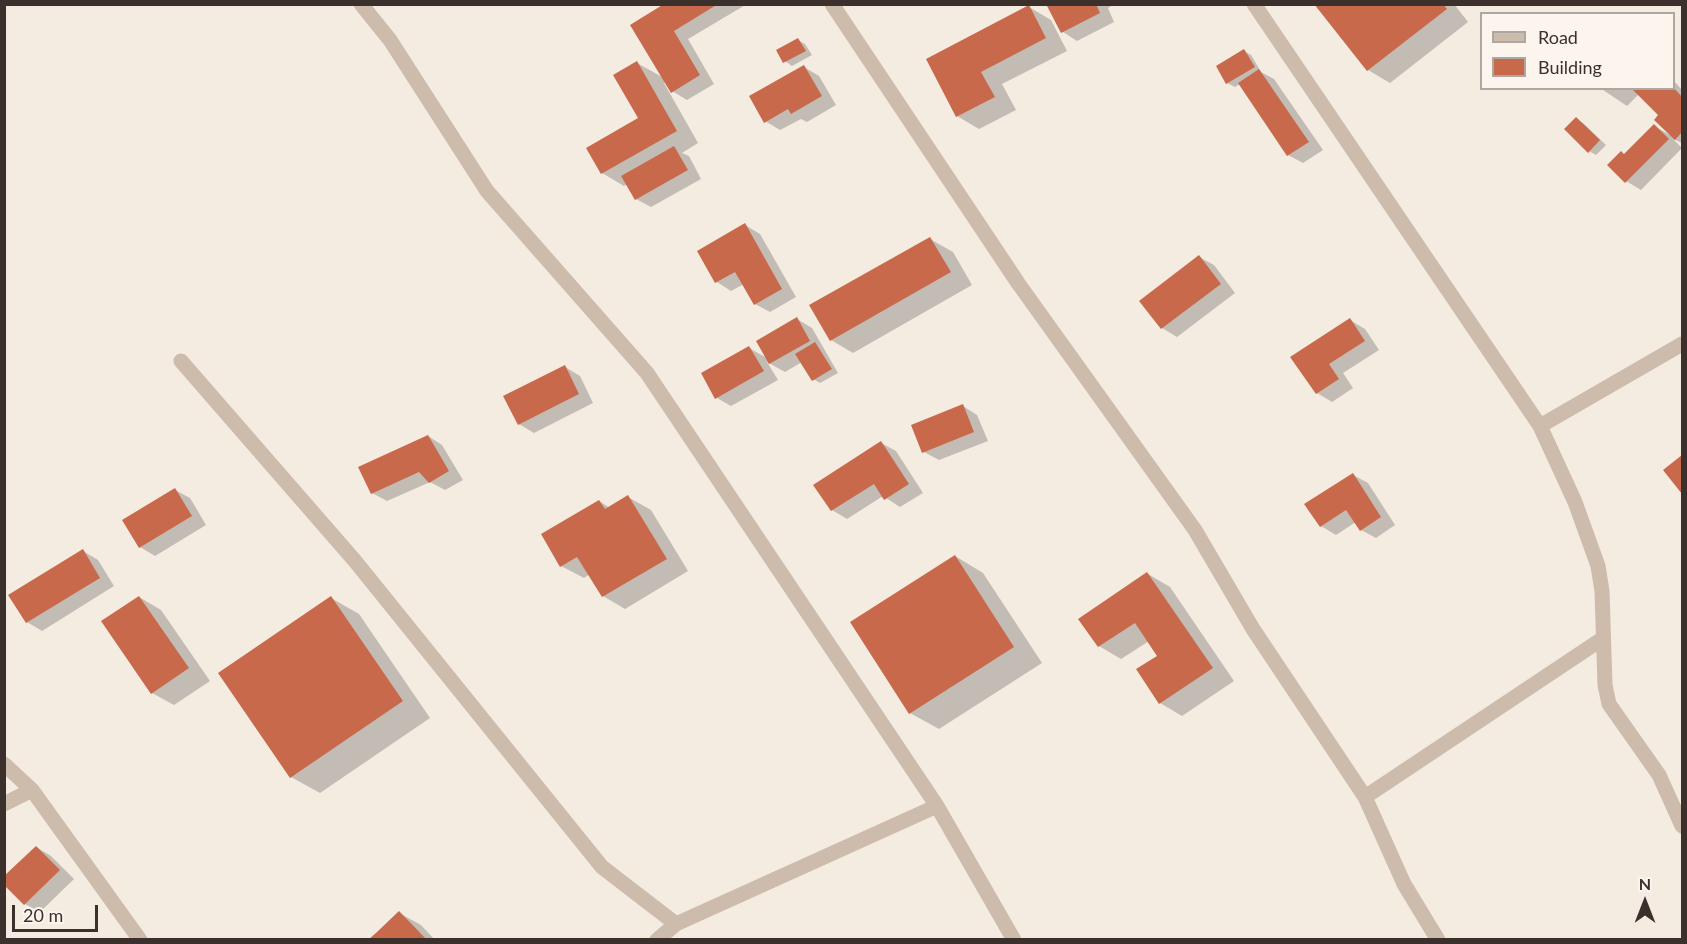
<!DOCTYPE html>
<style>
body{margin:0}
#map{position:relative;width:1687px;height:944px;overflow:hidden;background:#f4ebe1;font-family:Lato,sans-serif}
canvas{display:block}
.frame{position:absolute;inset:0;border:6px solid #3b302b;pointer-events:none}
.legend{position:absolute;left:1480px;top:12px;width:195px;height:78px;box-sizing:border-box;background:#fbf5ee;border:2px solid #aea6a0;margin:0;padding:8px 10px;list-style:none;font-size:18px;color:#3b302b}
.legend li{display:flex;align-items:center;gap:12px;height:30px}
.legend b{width:30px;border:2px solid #aea6a0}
.north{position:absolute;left:1615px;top:872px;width:60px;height:60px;-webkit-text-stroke:4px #fbf5ee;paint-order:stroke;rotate:0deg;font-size:16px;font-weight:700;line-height:24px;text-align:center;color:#3b302b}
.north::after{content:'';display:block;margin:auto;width:21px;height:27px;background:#3b302b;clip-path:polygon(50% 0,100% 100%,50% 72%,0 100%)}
.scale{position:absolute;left:12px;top:905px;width:86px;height:27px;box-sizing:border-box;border:3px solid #3b302b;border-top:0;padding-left:8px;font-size:18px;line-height:21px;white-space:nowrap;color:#3b302b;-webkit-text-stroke:4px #fbf5ee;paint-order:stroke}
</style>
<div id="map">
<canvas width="1687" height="944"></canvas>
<div class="frame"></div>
<ul class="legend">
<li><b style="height:8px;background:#cdbbac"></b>Road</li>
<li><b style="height:16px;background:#c8694b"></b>Building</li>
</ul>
<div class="north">N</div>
<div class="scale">20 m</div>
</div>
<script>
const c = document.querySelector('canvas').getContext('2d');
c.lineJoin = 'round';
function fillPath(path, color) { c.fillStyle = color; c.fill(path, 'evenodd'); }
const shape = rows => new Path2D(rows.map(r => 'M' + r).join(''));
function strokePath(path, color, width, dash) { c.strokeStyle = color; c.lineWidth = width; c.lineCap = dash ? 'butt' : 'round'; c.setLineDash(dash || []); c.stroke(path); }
fillPath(shape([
 [667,4,747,4,688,39,714,84,687,100,672,91,666,82,664,83,698,143,682,153,689,156,701,179,651,207,636,199,627,184,624,186,602,173,640,119,637,63,664,78],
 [1048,4,1115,4,1108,8,1114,22,1077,41,1063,32],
 [1316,4,1454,4,1468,22,1390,83,1368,70],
 [1029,7,1051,20,1067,51,1002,84,1016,110,979,129,957,116,928,59],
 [798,40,805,44,812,55,792,66,785,61],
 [1244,51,1251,55,1261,72,1274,79,1323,150,1303,163,1288,155,1240,84,1235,87,1227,83],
 [804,67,819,76,836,105,807,122,801,119,780,130,765,121],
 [1674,81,1682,90,1682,143,1673,139,1682,148,1641,190,1626,181,1625,155,1654,126,1670,135,1661,115,1639,94,1627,106,1600,88,1674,88],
 [1576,119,1583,123,1606,145,1596,155,1589,151],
 [745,225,760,234,796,297,770,312,755,304,744,284,731,291,717,282,699,251],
 [930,239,953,252,972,285,853,353,831,340],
 [1199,257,1214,265,1235,293,1177,337,1162,328],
 [797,319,812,328,838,373,820,383,813,379,802,362,785,372,767,362,778,380,731,406,717,398,749,348,767,358],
 [1350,320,1365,329,1379,350,1343,373,1353,388,1332,402,1317,393,1292,358],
 [565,367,580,376,593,403,534,433,519,424],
 [963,406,977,415,988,441,939,460,924,452],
 [428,436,442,445,463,480,445,490,430,482,387,501,372,493],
 [881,443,896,451,923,493,900,507,883,496,847,519,832,510],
 [1353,475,1368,483,1395,525,1376,538,1361,530,1356,522,1336,535,1321,526],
 [175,490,190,498,206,525,155,556,140,547],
 [628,497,651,510,688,571,625,609,603,596,590,574,584,578,561,566,599,501,610,508],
 [83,551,98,560,114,586,42,631,27,622],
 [955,556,983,573,1042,663,939,729,910,713],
 [1148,574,1170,587,1234,681,1182,716,1160,703,1159,656,1149,641,1121,659,1099,646],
 [139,597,161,610,210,681,174,705,152,693],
 [331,598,359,614,430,718,320,793,291,777],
 [36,847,51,856,74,879,40,912,25,904],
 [399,913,421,925,435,940,371,940]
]), '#0003');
fillPath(shape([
 [664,4,718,4,674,31,700,75,671,93,630,25],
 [1046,4,1096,4,1100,13,1061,33],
 [1314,4,1443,4,1447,9,1367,71],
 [1029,5,1046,38,981,72,995,97,956,117,926,59],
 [798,38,806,51,783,63,776,50],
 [1244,49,1255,67,1226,84,1216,66],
 [637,61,677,131,601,174,586,148,638,118,613,75],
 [804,65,822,96,791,114,788,109,764,123,749,96],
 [1259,69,1309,142,1287,156,1238,83],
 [1631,88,1674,88,1682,97,1682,132,1675,140,1654,120,1658,115],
 [1576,117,1600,140,1588,153,1564,129],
 [1654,124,1669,139,1625,183,1607,165,1621,151,1624,154],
 [674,146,688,170,635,200,621,176],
 [745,223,782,289,754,305,735,272,715,283,697,251],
 [930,237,951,272,830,341,809,305],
 [1199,255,1221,284,1161,329,1139,301],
 [797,317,810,341,769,364,756,341],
 [1350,318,1365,341,1329,364,1339,379,1316,394,1290,357],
 [815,342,832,369,812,381,795,354],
 [749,346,764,371,715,399,701,373],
 [565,365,579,394,518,425,503,396],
 [963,404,974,432,922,453,911,425],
 [428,435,449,471,429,483,419,472,371,494,358,467],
 [881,441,909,484,884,500,874,484,831,511,813,485],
 [1682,455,1682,494,1663,470],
 [1353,473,1381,517,1360,531,1346,510,1320,527,1304,504],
 [175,488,192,516,139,548,122,520],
 [628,495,667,559,602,597,577,557,560,567,541,534,599,500,605,509],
 [83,549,100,578,26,623,8,595],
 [955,555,1014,647,909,714,850,622],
 [1147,572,1213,668,1159,704,1136,669,1157,656,1135,623,1098,647,1078,619],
 [139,596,189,668,151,694,101,621],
 [331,596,403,701,290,778,218,673],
 [36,846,60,870,24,905,4,885,4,876],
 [399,911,427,940,368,940,377,932]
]), '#c8694b');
strokePath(shape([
 [361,4,390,40,487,191,647,373,937,806,1014,940],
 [832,4,1018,283,1195,530,1253,629,1365,797,1404,884,1438,940],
 [1254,4,1540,426,1575,502,1598,566,1602,591,1605,685,1609,704,1659,775,1682,826],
 [181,361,355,561,602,867,676,924],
 [1540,426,1682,344],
 [4,764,32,790,140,940],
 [1365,797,1602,639],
 [4,804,32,790],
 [657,940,676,924,937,806]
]), '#cdbbac', 15);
</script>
